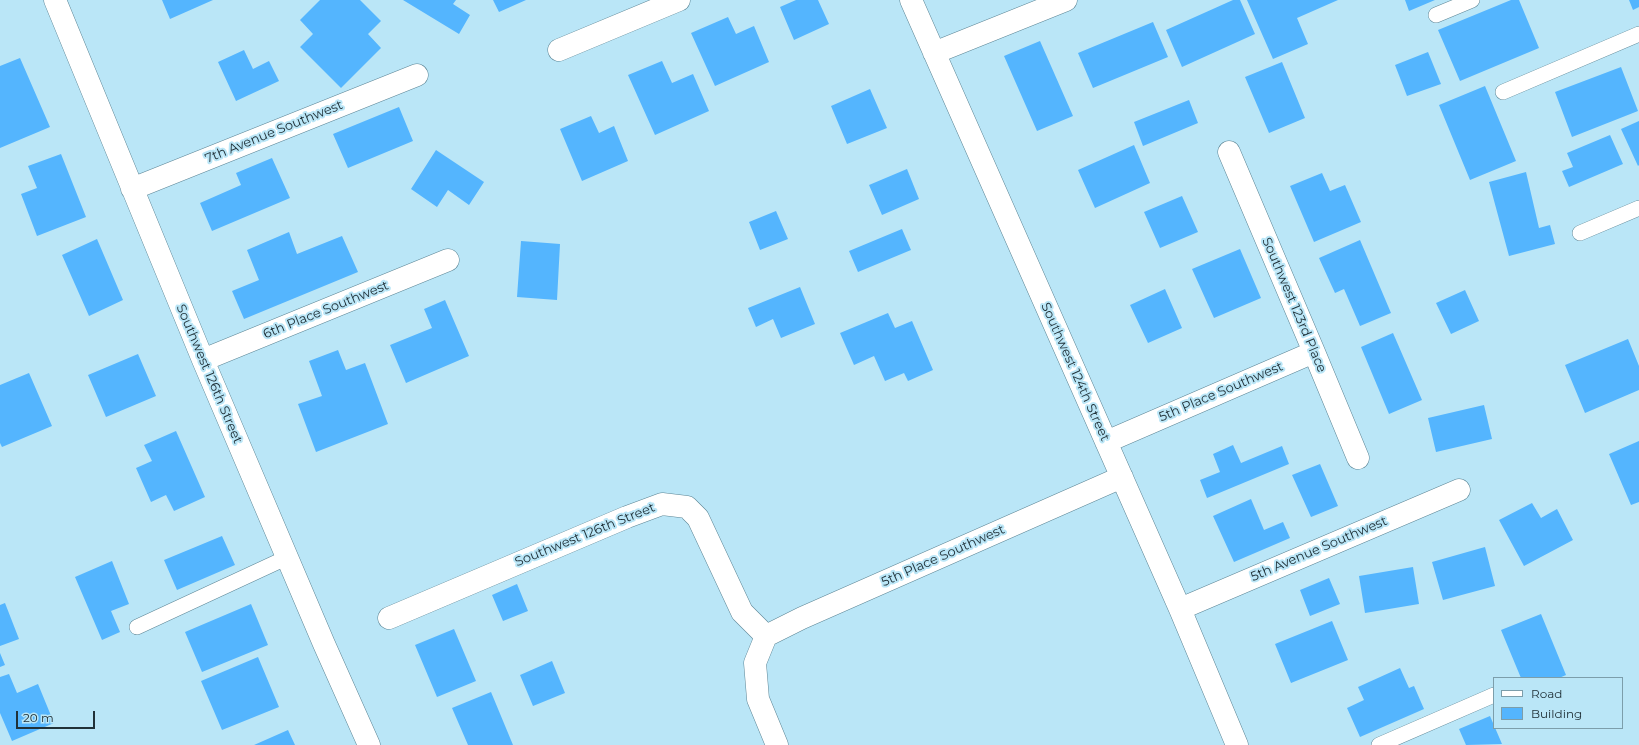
<!DOCTYPE html>
<style>
body{margin:0}
#map{position:relative;width:1639px;height:745px;overflow:hidden;background:#bae6f7;font-family:Montserrat,sans-serif}
canvas{display:block}
.legend{position:absolute;left:1493px;top:677px;width:130px;height:52px;box-sizing:border-box;background:#bae6f7;border:1px solid #7c9eab;margin:0;padding:5px 7px;list-style:none;font-size:12px;color:#203138}
.legend li{display:flex;align-items:center;gap:8px;height:20px}
.legend b{width:20px;border:1px solid #7c9eab}
.scale{position:absolute;left:16px;top:711px;width:79px;height:18px;box-sizing:border-box;border:2px solid #203138;border-top:0;padding-left:5px;font-size:12px;line-height:14px;white-space:nowrap;color:#203138;-webkit-text-stroke:3px #bae6f7;paint-order:stroke}
</style>
<div id="map">
<canvas width="1639" height="745"></canvas>
<ul class="legend">
<li><b style="height:5px;background:#fff"></b>Road</li>
<li><b style="height:11px;background:#54b5fe"></b>Building</li>
</ul>
<div class="scale">20 m</div>
</div>
<script>
const c = document.querySelector('canvas').getContext('2d');
c.lineJoin = 'round';
function fillPath(path, color) { c.fillStyle = color; c.fill(path, 'evenodd'); }
const shape = rows => new Path2D(rows.map(r => 'M' + r).join(''));
function strokePath(path, color, width, dash) { c.strokeStyle = color; c.lineWidth = width; c.lineCap = dash ? 'butt' : 'round'; c.setLineDash(dash || []); c.stroke(path); }
function drawText(font, color, halo, rows, align = 'center') {
  c.font = font + ' Montserrat,sans-serif'; c.lineWidth = 4; c.setLineDash([]); c.textBaseline = 'middle'; c.strokeStyle = halo; c.fillStyle = color; for (const [text, x, y, turn = 0] of rows) {
    c.save(); c.translate(x, y); c.rotate((+turn || 0) * Math.PI / 180); c.textAlign = isNaN(turn) ? turn : align; if (halo) c.strokeText(text, 0, 0); c.fillText(text, 0, 0); c.restore();
  }
}
fillPath(shape([
 [162,0,213,0,170,19],
 [320,0,360,0,381,21,368,34,381,48,341,88,300,47,313,34,300,20],
 [403,0,456,0,453,4,470,15,459,34],
 [493,0,526,0,499,12],
 [796,0,818,0,829,24,794,40,780,7],
 [1233,0,1240,0,1255,34,1182,67,1166,30],
 [1247,0,1338,0,1297,18,1308,44,1273,59],
 [1405,0,1435,0,1409,11],
 [1511,0,1519,0,1539,48,1460,81,1438,30],
 [1629,0,1639,0,1639,7,1633,10],
 [728,17,736,34,754,26,769,62,715,86,691,33],
 [1153,22,1168,57,1093,88,1078,53],
 [1040,41,1073,116,1037,131,1004,56],
 [244,50,253,69,269,61,279,81,236,101,218,62],
 [1428,52,1441,84,1407,96,1395,65],
 [20,58,50,127,0,148,0,66],
 [662,61,672,83,693,74,709,111,655,135,628,75],
 [1282,62,1305,118,1269,133,1245,77],
 [1621,67,1638,111,1572,137,1555,92],
 [1485,86,1516,161,1470,180,1439,105],
 [870,89,887,128,847,144,831,106],
 [1189,100,1198,123,1143,146,1134,122],
 [399,107,413,141,348,168,333,134],
 [591,116,599,133,614,126,628,161,582,181,560,129],
 [1639,121,1639,165,1638,166,1621,129],
 [1610,135,1623,164,1569,187,1562,171,1573,167,1567,153],
 [1134,145,1150,183,1095,208,1078,170],
 [436,150,484,182,469,205,448,190,437,207,411,189],
 [61,154,86,217,37,236,21,194,37,188,28,166],
 [272,158,290,198,212,231,200,203,241,185,236,173],
 [907,169,919,199,882,215,869,185],
 [1526,172,1539,228,1550,225,1555,244,1509,256,1489,182],
 [1322,173,1330,191,1345,185,1361,222,1314,242,1290,186],
 [1182,196,1198,232,1160,248,1144,212],
 [776,211,788,239,760,250,749,222],
 [902,229,911,250,858,272,849,251],
 [289,232,297,254,342,236,358,272,244,319,232,291,259,280,247,250],
 [97,239,123,300,89,316,62,255],
 [1360,240,1391,313,1360,326,1344,289,1335,293,1319,258],
 [521,241,560,244,557,300,517,297],
 [1240,249,1261,298,1214,318,1192,269],
 [800,287,815,324,781,338,773,319,756,327,748,308],
 [1165,289,1182,328,1148,343,1130,305],
 [1465,290,1479,321,1451,334,1436,303],
 [445,300,469,356,406,383,390,345,432,328,424,309],
 [888,313,895,328,912,321,933,370,908,381,904,373,885,381,874,356,854,365,840,333],
 [1393,333,1422,400,1389,414,1361,347],
 [1628,339,1639,366,1639,390,1585,413,1565,365],
 [338,350,346,370,365,363,388,424,316,452,298,404,322,396,309,361],
 [138,354,156,396,106,417,88,375],
 [29,373,52,426,2,447,0,443,0,385],
 [1484,405,1492,439,1436,452,1428,418],
 [176,431,205,497,174,511,166,495,151,502,136,468,152,461,144,445],
 [1639,441,1639,502,1631,505,1609,454],
 [1233,445,1241,463,1282,446,1289,464,1207,498,1200,480,1220,472,1213,454],
 [1320,464,1338,506,1311,517,1292,475],
 [1251,499,1264,530,1283,522,1290,538,1234,562,1213,516],
 [1532,503,1541,518,1557,509,1573,540,1524,566,1499,520],
 [222,536,235,565,177,590,164,560],
 [1485,547,1495,586,1443,600,1432,562],
 [112,561,129,604,111,611,120,632,102,640,75,577],
 [1413,567,1419,604,1365,613,1359,576],
 [1329,578,1340,604,1310,616,1300,590],
 [517,584,528,611,503,621,492,595],
 [5,603,19,639,0,646,0,605],
 [251,604,268,645,202,672,185,632],
 [1541,614,1566,675,1559,678,1521,678,1501,630],
 [1332,621,1348,660,1291,683,1275,644],
 [454,629,476,681,437,697,415,645],
 [0,653,5,665,0,667],
 [258,657,279,707,222,730,201,681],
 [552,661,565,693,533,706,520,675],
 [1400,668,1409,688,1414,686,1424,709,1360,737,1347,708,1364,700,1358,687],
 [9,674,17,693,38,684,54,723,12,741,0,713,0,677],
 [491,692,513,745,468,745,452,708],
 [1490,716,1502,744,1466,745,1459,729],
 [288,730,295,745,254,745]
]), '#54b5fe');
const service = shape([
 [1436,15,1472,0],
 [1503,92,1639,34],
 [1580,233,1639,208],
 [137,627,288,557],
 [1379,745,1494,695]
]);
const minor = shape([
 [55,0,203,360,324,644,369,745],
 [911,0,1180,609,1237,745],
 [559,50,679,0],
 [934,53,1066,0],
 [1229,152,1314,352,1358,458],
 [132,189,417,75],
 [203,360,448,260],
 [1106,442,1314,352],
 [1180,609,1459,490],
 [389,618,627,517,662,504,687,507,698,518,742,612,766,636],
 [766,636,802,618,1122,477],
 [766,636,755,663,758,699,777,745]
]);
strokePath(service, '#5c8595', 16);
strokePath(minor, '#5c8595', 23);
strokePath(service, '#fff', 15);
strokePath(minor, '#fff', 22);
drawText('13px', '#203138', '#bae6f7', [
 ["7th Avenue Southwest",274,132,-22],
 ["Southwest 123rd Place",1294,305,67],
 ["6th Place Southwest",326,310,-22],
 ["Southwest 124th Street",1075,372,66],
 ["Southwest 126th Street",209,374,67],
 ["5th Place Southwest",1221,392,-23],
 ["Southwest 126th Street",585,535,-22],
 ["5th Avenue Southwest",1319,549,-23],
 ["5th Place Southwest",943,556,-24]
]);
</script>
